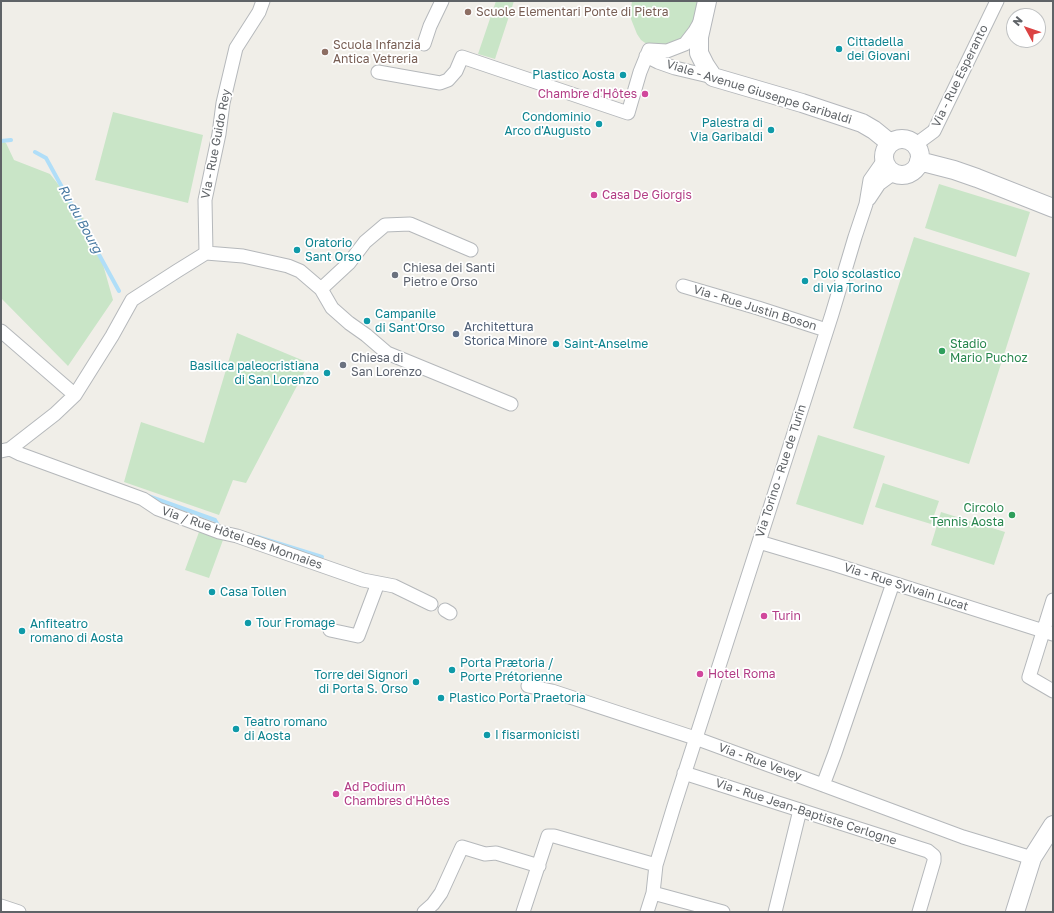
<!DOCTYPE html>
<meta charset="utf-8">
<style>
body{margin:0}
#map{position:relative;width:1054px;height:913px;overflow:hidden;background:#f0eee8;font-family:"Golos Text",sans-serif}
canvas{display:block}
.frame{position:absolute;inset:0;border:2px solid #5f6367;pointer-events:none}
.north{position:absolute;left:1006px;top:8px;width:40px;height:40px;box-sizing:border-box;background:#fff;border:1px solid #bfc1c2;border-radius:50%;rotate:310deg;font-size:11px;font-weight:700;line-height:16px;text-align:center;color:#5f6367}
.north::after{content:'';display:block;margin:auto;width:14px;height:18px;background:#db4343;clip-path:polygon(50% 0,100% 100%,50% 72%,0 100%)}
</style>
<div id="map">
<canvas width="1054" height="913"></canvas>
<div class="frame"></div>
<div class="north">N</div>
</div>
<script>
const c = document.querySelector('canvas').getContext('2d');
c.lineJoin = 'round';
function fillPath(path, color) { c.fillStyle = color; c.fill(path, 'evenodd'); }
const shape = rows => new Path2D(rows.map(r => 'M' + r).join(''));
function strokePath(path, color, width, dash) { c.strokeStyle = color; c.lineWidth = width; c.lineCap = dash ? 'butt' : 'round'; c.setLineDash(dash || []); c.stroke(path); }
function drawText(font, color, halo, rows, align = 'center') {
  c.font = font + ' "Golos Text",sans-serif'; c.lineWidth = 3.5; c.setLineDash([]); c.textBaseline = 'middle'; c.strokeStyle = halo; c.fillStyle = color; for (const [text, x, y, turn = 0] of rows) {
    c.save(); c.translate(x, y); c.rotate((+turn || 0) * Math.PI / 180); c.textAlign = isNaN(turn) ? turn : align; if (halo) c.strokeText(text, 0, 0); c.fillText(text, 0, 0); c.restore();
  }
}
fillPath(shape([
 [496,1,514,1,495,59,478,54],
 [632,1,701,1,695,18,687,34,672,45,648,45,641,40,637,34,631,19,631,8],
 [113,112,203,135,188,203,95,180],
 [1,139,6,143,14,160,50,174,81,213,102,261,113,300,68,366,1,298],
 [939,184,1030,212,1016,257,925,228],
 [914,237,1030,273,969,464,853,428],
 [237,333,309,363,246,483,233,480,219,515,124,482,141,422,204,443],
 [818,435,885,456,863,525,796,504],
 [883,483,939,501,931,524,875,507],
 [941,512,1005,532,994,565,931,545],
 [199,532,223,540,209,578,185,570]
]), '#c9e5c7');
strokePath(shape([
 [1,141,11,140],
 [35,152,46,158,119,291],
 [148,496,215,520,219,527,221,528],
 [258,537,322,557]
]), '#b0def8', 4);
const street = shape([
 [424,44,430,26,442,1],
 [646,56,658,62,675,68,713,77],
 [378,72,440,83,448,80,456,71,462,57,628,113,640,72,649,50,667,51,685,44,695,31,699,24],
 [915,145,934,131,997,1],
 [869,199,879,184,894,173],
 [206,253,243,256,288,266,300,271,321,289,332,308,349,323,366,335,387,353,511,404],
 [683,286,758,308,826,330],
 [321,289,349,263,365,242,385,225,410,224,471,250],
 [1,331,75,395],
 [10,449,20,454,143,499,158,509,219,532,237,536,363,580,394,586,431,604],
 [1,451,10,449,55,414,75,395,112,336,132,300,177,271,206,253,205,200,219,134,223,103,236,48,259,12,263,1],
 [759,542,833,564,1053,634],
 [1053,600,1029,677,1053,691],
 [445,610,450,613],
 [330,630,358,636,378,583],
 [528,686,552,691,695,738,823,785,963,837,1032,858],
 [684,773,928,851,934,856,934,861,919,912],
 [823,785,835,753,893,583],
 [653,893,723,912],
 [1,906,19,912],
 [424,912,433,904,441,893,462,847,485,854,496,853,539,866],
 [523,912,548,836,554,836,656,865],
 [647,912,653,893,656,865,674,806,786,458,832,314,855,237,866,204,870,180,884,160],
 [775,912,800,810]
]);
const secondary = shape([
 [707,1,699,37,699,53,705,65,713,77,802,103,862,123,874,130,890,143],
 '884 157a18 18 0 1 1 36 0a18 18 0 1 1-36 0Z',
 [919,161,954,170,977,178,1053,208],
 [1015,912,1032,858,1053,825]
]);
strokePath(street, '#b5b8bb', 15);
strokePath(secondary, '#b4b7bb', 20);
strokePath(street, '#fff', 13);
strokePath(secondary, '#fff', 18);
for (const [x, y, r, color] of [
 [468,12,4,"#8d6e63"],
 [839,49,4,"#0f9aa8"],
 [325,52,4,"#8d6e63"],
 [623,75,4,"#0f9aa8"],
 [645,94,4,"#d1479c"],
 [599,124,4,"#0f9aa8"],
 [771,130,4,"#0f9aa8"],
 [594,195,4,"#d1479c"],
 [297,250,4,"#0f9aa8"],
 [395,275,4,"#6b7280"],
 [805,281,4,"#0f9aa8"],
 [367,321,4,"#0f9aa8"],
 [456,334,4,"#5c6f8a"],
 [556,344,4,"#0f9aa8"],
 [942,351,4,"#2e9e5b"],
 [343,365,4,"#6b7280"],
 [327,373,4,"#0f9aa8"],
 [1012,515,4,"#2e9e5b"],
 [212,592,4,"#0f9aa8"],
 [764,616,4,"#d1479c"],
 [248,623,4,"#0f9aa8"],
 [22,631,4,"#0f9aa8"],
 [452,670,4,"#0f9aa8"],
 [700,674,4,"#d1479c"],
 [416,682,4,"#0f9aa8"],
 [441,698,4,"#0f9aa8"],
 [236,729,4,"#0f9aa8"],
 [487,735,4,"#0f9aa8"],
 [336,794,4,"#d1479c"]
]) { const dot = new Path2D(); dot.arc(x, y, r, 0, 2 * Math.PI); c.fillStyle = color; c.fill(dot); strokePath(dot, '#fff', 1.5); }
drawText('12px', '#785e54', '#fff', [
 ["Scuole Elementari Ponte di Pietra",476,12],
 ["Scuola Infanzia",333,45],
 ["Antica Vetreria",333,59]
], 'left');
drawText('12px', '#0d838f', '#fff', [
 ["Cittadella",847,42],
 ["dei Giovani",847,56],
 ["Plastico Aosta",615,75,"right"],
 ["Condominio",591,117,"right"],
 ["Arco d'Augusto",591,131,"right"],
 ["Palestra di",763,123,"right"],
 ["Via Garibaldi",763,137,"right"],
 ["Oratorio",305,243],
 ["Sant Orso",305,257],
 ["Polo scolastico",813,274],
 ["di via Torino",813,288],
 ["Campanile",375,314],
 ["di Sant'Orso",375,328],
 ["Saint-Anselme",564,344],
 ["Basilica paleocristiana",319,366,"right"],
 ["di San Lorenzo",319,380,"right"],
 ["Casa Tollen",220,592],
 ["Tour Fromage",256,623],
 ["Anfiteatro",30,624],
 ["romano di Aosta",30,638],
 ["Porta Prætoria /",460,663],
 ["Porte Prétorienne",460,677],
 ["Torre dei Signori",408,675,"right"],
 ["di Porta S. Orso",408,689,"right"],
 ["Plastico Porta Praetoria",449,698],
 ["Teatro romano",244,722],
 ["di Aosta",244,736],
 ["I fisarmonicisti",495,735]
], 'left');
drawText('12px', '#5f6367', '#fff', [
 ["Via - Rue Esperanto",960,76,-64],
 ["Viale - Avenue Giuseppe Garibaldi",759,92,17],
 ["Via - Rue Guido Rey",216,144,-79],
 ["Via - Rue Justin Boson",755,308,17],
 ["Via Torino - Rue de Turin",781,471,-72],
 ["Via / Rue Hôtel des Monnaies",242,538,19],
 ["Via - Rue Sylvain Lucat",906,587,18],
 ["Via - Rue Vevey",760,762,20],
 ["Via - Rue Jean-Baptiste Cerlogne",806,812,18]
]);
drawText('12px', '#b23c85', '#fff', [
 ["Chambre d'Hôtes",637,94,"right"],
 ["Casa De Giorgis",602,195],
 ["Turin",772,616],
 ["Hotel Roma",708,674],
 ["Ad Podium",344,787],
 ["Chambres d'Hôtes",344,801]
], 'left');
drawText('12px', '#5b616d', '#fff', [
 ["Chiesa dei Santi",403,268],
 ["Pietro e Orso",403,282],
 ["Chiesa di",351,358],
 ["San Lorenzo",351,372]
], 'left');
drawText('12px', '#4e5e75', '#fff', [
 ["Architettura",464,327],
 ["Storica Minore",464,341]
], 'left');
drawText('12px', '#27864d', '#fff', [
 ["Stadio",950,344],
 ["Mario Puchoz",950,358],
 ["Circolo",1004,508,"right"],
 ["Tennis Aosta",1004,522,"right"]
], 'left');
drawText('italic 13px', '#497aa2', '#fff', [
 ["Ru du Bourg",80,219,61]
]);
</script>
